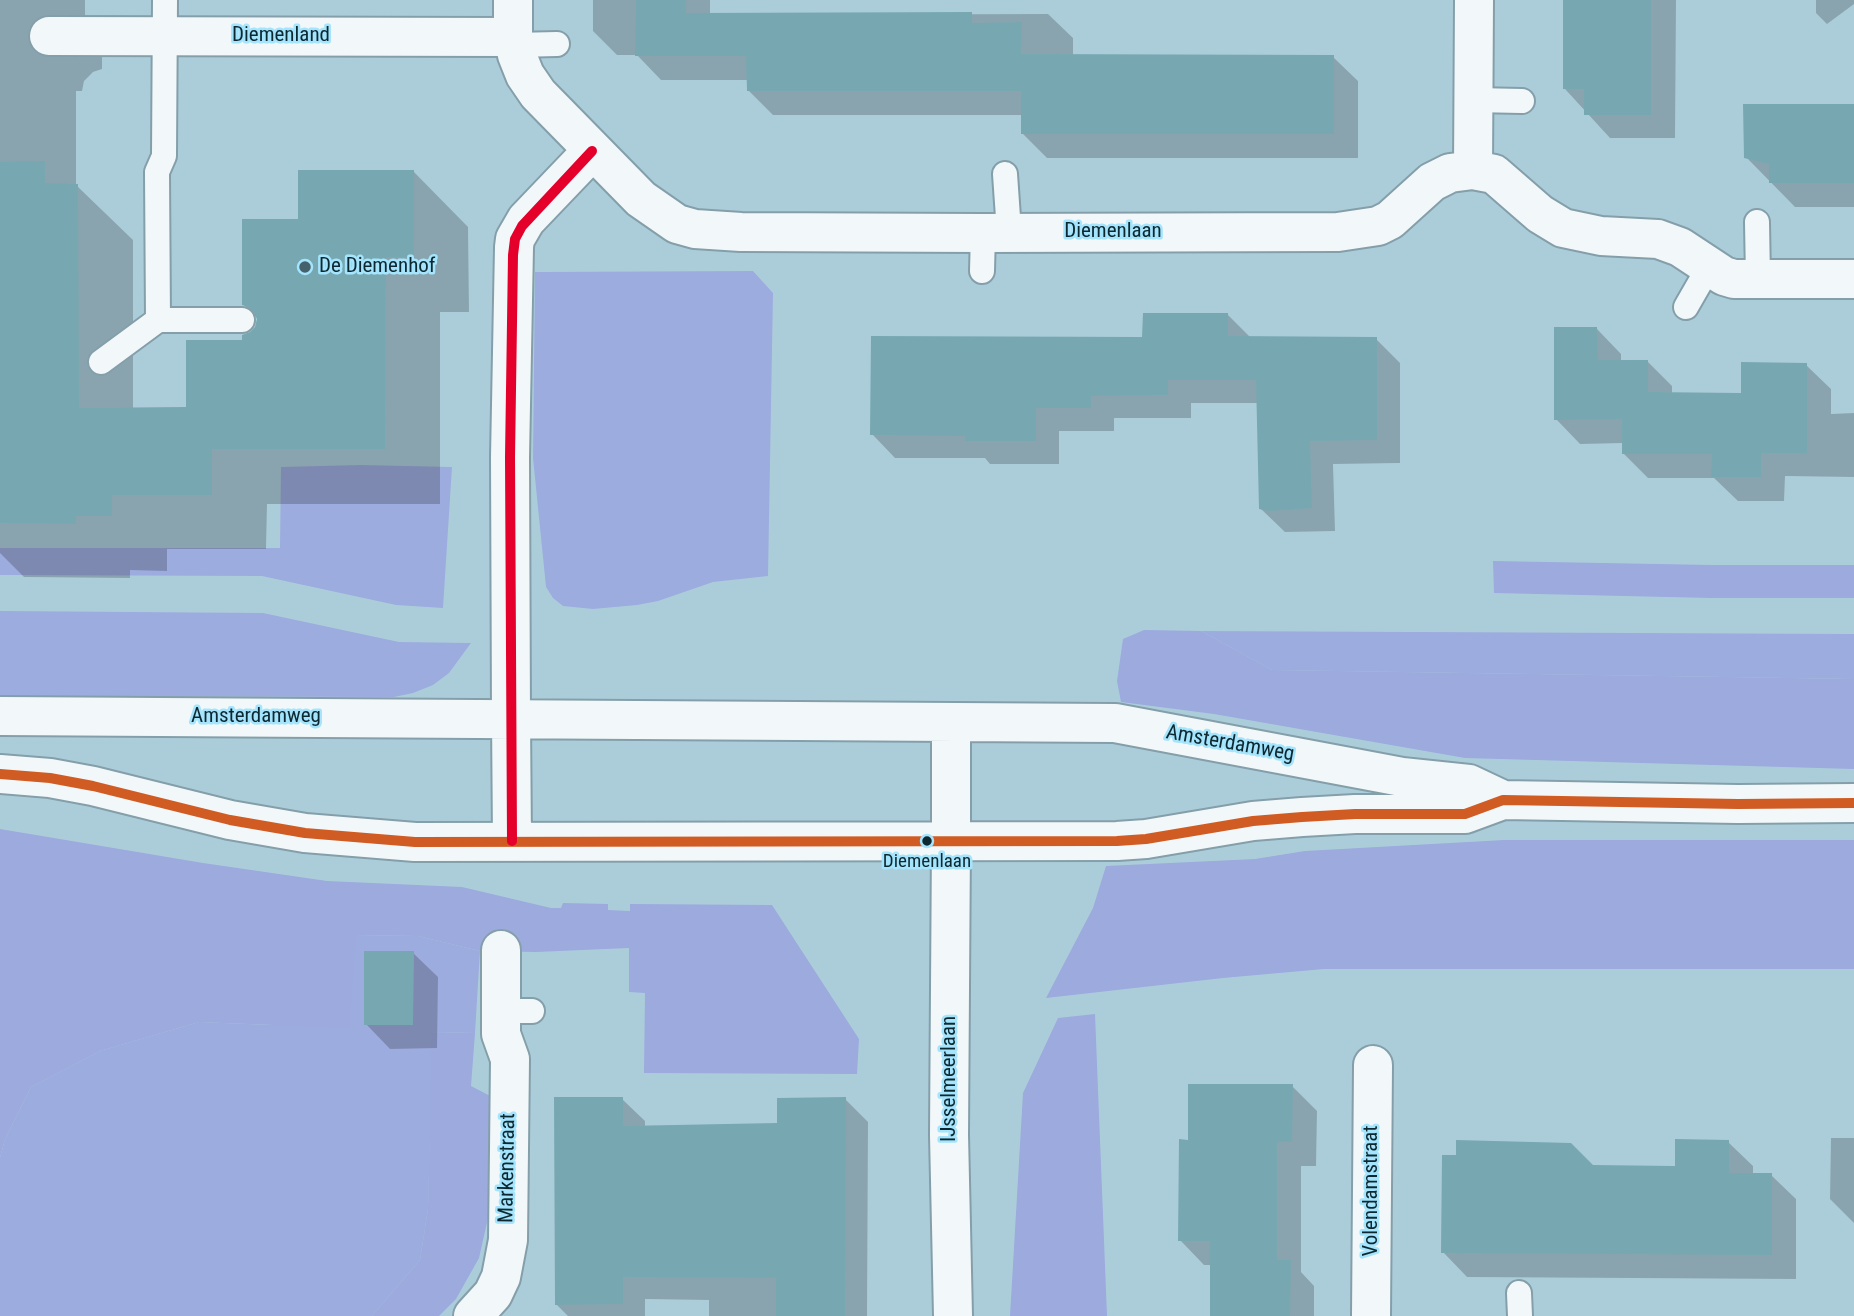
<!DOCTYPE html>
<style>
body{margin:0}
canvas{display:block;background:#abcdda}
</style>
<canvas width="1854" height="1316"></canvas>
<script>
const c = document.querySelector('canvas').getContext('2d');
c.lineJoin = 'round';
function fillPath(path, color) { c.fillStyle = color; c.fill(path, 'evenodd'); }
const shape = rows => new Path2D(rows.map(r => 'M' + r).join(''));
function strokePath(path, color, width, dash) { c.strokeStyle = color; c.lineWidth = width; c.lineCap = dash ? 'butt' : 'round'; c.setLineDash(dash || []); c.stroke(path); }
function drawText(font, color, halo, rows, align = 'center') {
  c.font = font + ' "Roboto Condensed",sans-serif'; c.lineWidth = 5; c.setLineDash([]); c.textBaseline = 'middle'; c.strokeStyle = halo; c.fillStyle = color; for (const [text, x, y, turn = 0] of rows) {
    c.save(); c.translate(x, y); c.rotate((+turn || 0) * Math.PI / 180); c.textAlign = isNaN(turn) ? turn : align; if (halo) c.strokeText(text, 0, 0); c.fillText(text, 0, 0); c.restore();
  }
}
fillPath(shape([
 [753,271,773,293,768,576,713,582,658,601,637,605,593,609,563,606,553,598,546,587,533,458,535,272],
 [361,465,452,467,443,608,396,605,262,576,0,575,0,548,280,548,281,467],
 [0,611,263,613,399,642,471,643,449,673,433,685,413,693,394,697,0,696],
 [1201,631,1854,634,1854,679,1272,670],
 [356,935,418,936,480,951,475,1033,433,1032,428,1209,420,1260,372,1316,0,1316,0,1158,5,1139,31,1087,100,1051,199,1022,272,1025]
]), '#9dacde');
fillPath(shape([
 [1493,561,1712,565,1854,565,1854,598,1711,598,1494,593],
 [1144,630,1201,631,1272,670,1854,679,1854,769,1465,758,1214,714,1121,702,1117,681,1123,639],
 [0,829,203,863,327,881,462,887,551,908,561,908,563,903,608,904,608,910,630,911,630,904,772,905,859,1039,857,1074,644,1073,645,993,629,992,629,948,536,952,480,951,418,936,356,935,349,1028,199,1022,100,1051,31,1087,5,1139,0,1158],
 [1504,840,1854,840,1854,969,1324,969,1223,978,1046,998,1093,908,1106,866,1255,859,1305,851],
 [1095,1014,1107,1316,1010,1316,1023,1093,1058,1018],
 [432,1032,475,1033,471,1086,494,1098,488,1218,479,1258,456,1299,439,1316,372,1316,420,1260,428,1209]
]), '#9caade');
fillPath(shape([
 [0,0,85,0,85,26,102,43,102,69,93,72,84,81,82,91,76,91,76,185,133,240,133,409,187,409,257,328,259,320,243,304,300,220,414,172,468,227,469,312,440,312,440,504,267,504,266,549,167,549,167,571,130,570,130,578,24,577,0,553],
 [593,0,710,0,710,15,1048,14,1073,38,1073,55,1333,57,1358,81,1358,158,1047,158,1022,133,1022,115,773,115,748,90,748,80,661,80,637,55,617,55,593,31],
 [1565,0,1676,0,1675,138,1610,138,1565,89],
 [1816,0,1854,0,1854,4,1827,24,1816,13],
 [1854,106,1854,207,1795,207,1746,157],
 [1227,314,1251,338,1376,339,1400,363,1400,463,1333,464,1335,531,1285,532,1261,509,1259,403,1191,403,1191,418,1114,418,1114,431,1059,431,1059,464,990,464,985,458,895,458,872,434,1144,338],
 [1597,329,1621,354,1621,362,1648,362,1672,386,1672,394,1743,395,1806,365,1831,389,1831,414,1854,413,1854,477,1785,476,1784,501,1738,501,1714,478,1648,478,1624,454,1624,443,1580,444,1556,419],
 [413,953,438,977,437,1048,390,1049,366,1024],
 [1292,1086,1317,1111,1316,1166,1301,1166,1301,1272,1314,1286,1314,1316,1211,1316,1212,1265,1204,1265,1180,1240,1190,1141],
 [622,1099,645,1121,645,1127,779,1125,845,1099,868,1122,867,1316,709,1316,709,1300,645,1299,645,1316,568,1316,556,1304],
 [1831,1138,1854,1138,1854,1223,1830,1199],
 [1728,1142,1753,1166,1753,1175,1771,1175,1796,1199,1796,1279,1467,1277,1443,1252,1592,1166,1676,1168]
]), '#0003');
fillPath(shape([
 [636,0,686,0,686,13,972,12,972,23,1022,22,1021,54,1334,55,1334,134,1021,134,1021,91,747,91,746,56,635,56],
 [1563,0,1651,0,1651,115,1584,115,1584,89,1563,89],
 [1743,104,1854,104,1854,183,1769,183,1769,164,1744,158],
 [45,161,45,183,78,184,79,408,186,407,186,340,242,340,242,335,250,332,255,327,257,319,254,312,249,307,242,305,242,219,298,219,298,170,414,170,414,257,386,257,385,449,212,449,212,495,112,495,112,516,76,516,76,524,0,523,0,162],
 [1143,313,1228,313,1228,336,1377,337,1377,440,1310,441,1312,508,1269,511,1259,509,1256,380,1168,380,1168,395,1091,396,1091,408,1036,408,1036,441,965,441,965,436,870,435,871,336,1142,337],
 [1554,327,1597,327,1598,360,1648,360,1648,392,1741,393,1741,362,1807,363,1807,453,1761,453,1761,477,1711,477,1712,454,1622,454,1622,419,1554,420],
 [364,951,414,951,413,1025,364,1025],
 [1188,1084,1293,1084,1292,1142,1277,1142,1277,1260,1291,1260,1290,1316,1210,1316,1210,1241,1178,1241,1179,1139,1188,1140],
 [554,1097,623,1097,623,1126,777,1123,777,1098,846,1097,845,1316,776,1316,776,1278,623,1277,623,1304,555,1305],
 [1675,1139,1729,1140,1729,1173,1772,1173,1772,1255,1441,1253,1442,1155,1456,1155,1456,1140,1571,1143,1593,1165,1675,1166]
]), '#77a8b1');
const lane = shape([
 [515,45,557,44],
 [1474,100,1522,101],
 [1005,174,1009,232],
 [1757,222,1758,279],
 [982,271,983,233],
 [1686,307,1709,267],
 [158,320,157,172,164,156,165,0],
 [101,362,158,320,242,320],
 [501,1011,532,1011],
 [1519,1293,1520,1316]
]);
const street = shape([
 [513,0,513,37,517,55,525,75,538,94,641,199,677,224,695,229,741,232,983,233,1338,232,1378,226,1390,220,1432,182,1450,173,1473,170,1474,0],
 [49,36,513,37],
 [1473,170,1494,174,1540,214,1563,228,1601,236,1658,239,1680,247,1724,276,1734,279,1854,279],
 [511,718,510,457,514,247,515,239,526,220,592,151],
 [951,841,949,1135,953,1316],
 [473,1316,493,1294,501,1277,508,1240,510,1059,501,1034,501,950],
 [1371,1316,1373,1065]
]);
const secondary = shape([
 [0,716,1115,723,1402,777,1469,784,1503,800],
 [511,718,512,841],
 [0,774,50,778,93,786,230,820,305,833,415,842,1117,841,1146,839,1253,821,1302,817,1355,814,1465,814,1503,800,1738,804,1854,803],
 [951,841,951,723]
]);
strokePath(lane, '#849faa', 28);
strokePath(street, '#849faa', 42);
strokePath(secondary, '#849faa', 42);
strokePath(lane, '#f2f8f9', 24);
strokePath(street, '#f2f8f9', 38);
strokePath(secondary, '#f2f8f9', 38);
strokePath(shape([
 [0,774,50,778,93,786,230,820,305,833,415,842,1117,841,1146,839,1253,821,1302,817,1355,814,1465,814,1503,800,1738,804,1854,803]
]), '#d05c24', 10);
strokePath(shape([
 [512,841,510,457,513,255,515,239,522,226,592,151]
]), '#e4002b', 10);
for (const [x, y, r, color] of [
 [305,267,7,"#45626c"],
 [927,841,6,"#0e2831"]
]) { const dot = new Path2D(); dot.arc(x, y, r, 0, 2 * Math.PI); c.fillStyle = color; c.fill(dot); strokePath(dot, '#a4e4fc', 2.5); }
drawText('19px', '#0e2831', '#a4e4fc', [
 ["Diemenlaan",927,862]
]);
drawText('21px', '#0e2831', '#a4e4fc', [
 ["Diemenland",281,36],
 ["Diemenlaan",1113,232],
 ["Amsterdamweg",256,717],
 ["Amsterdamweg",1230,744,10],
 ["IJsselmeerlaan",950,1079,-90],
 ["Markenstraat",508,1168,-89],
 ["Volendamstraat",1372,1191,-90]
]);
drawText('21px', '#0e2831', '#a4e4fc', [
 ["De Diemenhof",319,267]
], 'left');
</script>
